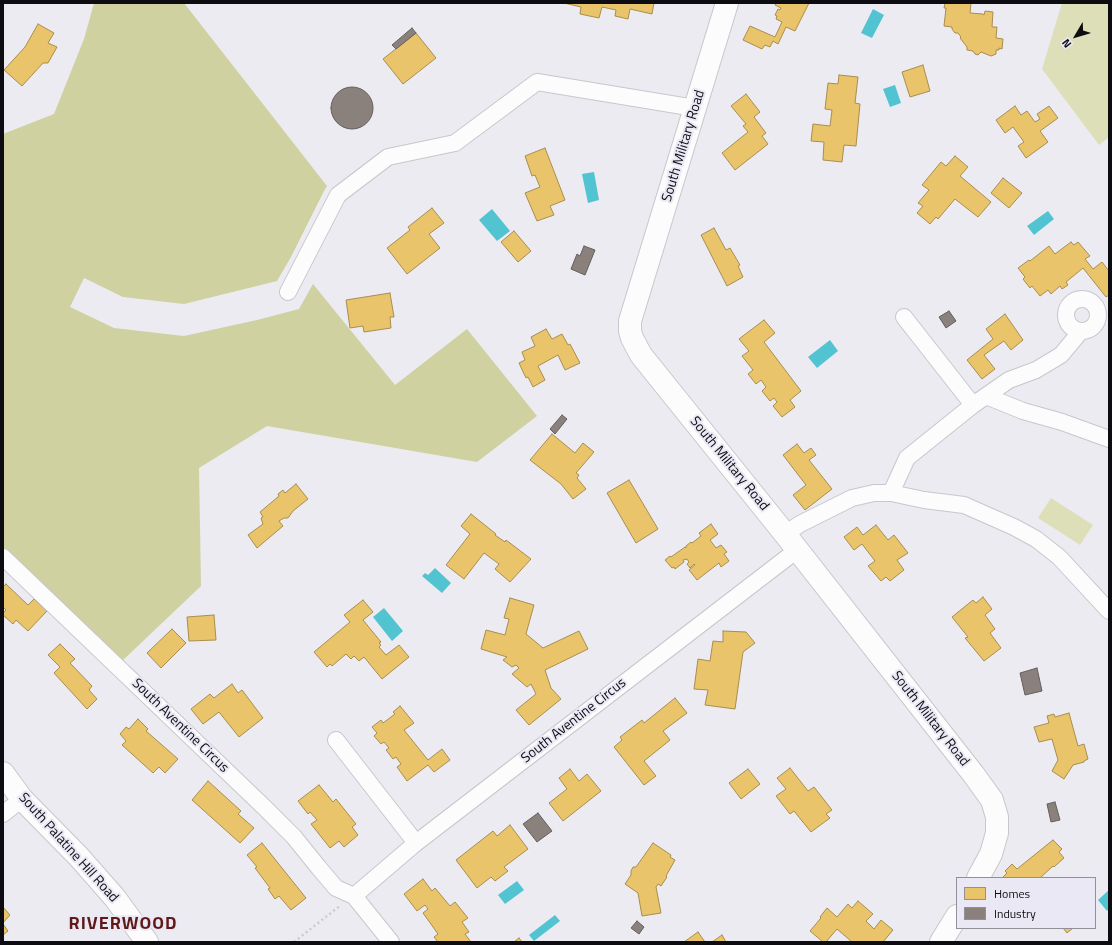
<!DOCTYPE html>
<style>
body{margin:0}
#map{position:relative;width:1112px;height:945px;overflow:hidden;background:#ebebf1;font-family:"Titillium Web",sans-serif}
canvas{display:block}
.frame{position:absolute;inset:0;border:4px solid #0d0c10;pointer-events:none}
.legend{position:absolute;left:956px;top:877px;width:140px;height:52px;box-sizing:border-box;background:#e9e8f4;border:1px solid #919099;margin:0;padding:5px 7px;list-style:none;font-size:12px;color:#0d0c10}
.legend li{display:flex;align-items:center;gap:8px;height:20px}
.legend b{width:20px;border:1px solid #919099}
.north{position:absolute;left:1056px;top:16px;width:40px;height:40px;-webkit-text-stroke:3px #e9e8f4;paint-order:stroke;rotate:232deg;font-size:11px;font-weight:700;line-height:16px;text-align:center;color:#0d0c10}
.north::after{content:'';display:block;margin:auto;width:14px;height:18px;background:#0d0c10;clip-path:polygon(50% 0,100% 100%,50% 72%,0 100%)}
</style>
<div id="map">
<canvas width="1112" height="945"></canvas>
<div class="frame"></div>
<ul class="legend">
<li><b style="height:11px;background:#e9c46a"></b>Homes</li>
<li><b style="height:11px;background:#8a817c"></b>Industry</li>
</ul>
<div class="north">N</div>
</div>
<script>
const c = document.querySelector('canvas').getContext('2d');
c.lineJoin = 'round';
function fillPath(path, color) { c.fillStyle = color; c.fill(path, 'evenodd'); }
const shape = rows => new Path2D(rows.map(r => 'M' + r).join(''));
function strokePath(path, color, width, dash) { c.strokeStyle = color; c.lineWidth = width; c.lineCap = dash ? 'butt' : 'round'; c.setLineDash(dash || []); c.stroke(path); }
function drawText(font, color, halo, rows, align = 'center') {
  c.font = font + ' "Titillium Web",sans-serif'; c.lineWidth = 4; c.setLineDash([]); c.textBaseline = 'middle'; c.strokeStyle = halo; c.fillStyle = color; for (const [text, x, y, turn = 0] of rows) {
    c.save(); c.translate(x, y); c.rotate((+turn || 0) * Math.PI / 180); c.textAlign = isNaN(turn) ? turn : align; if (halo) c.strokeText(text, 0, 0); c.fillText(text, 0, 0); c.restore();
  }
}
fillPath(shape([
 [1062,3,1109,3,1109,137,1099,145,1042,69],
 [1051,498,1093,525,1080,545,1038,518]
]), '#dddfb9');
fillPath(shape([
 [94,3,184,3,327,186,325,189,291,257,277,281,184,304,123,297,84,278,70,307,114,328,184,336,257,320,299,309,313,284,395,385,467,329,537,416,477,462,267,426,199,468,201,586,122,661,3,547,3,134,54,114,84,39]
]), '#cfd1a0');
fillPath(shape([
 [873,9,884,15,872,38,861,33],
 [895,85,901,103,890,107,883,89],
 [594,172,599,200,588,203,582,174],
 [492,209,510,231,497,241,479,220],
 [1048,211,1054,219,1034,235,1027,226],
 [830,340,838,351,817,368,808,357],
 [435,568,451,583,442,593,422,576,425,573,428,575],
 [384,608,403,631,392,641,373,617],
 [517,881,524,890,505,904,498,895],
 [1109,890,1109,909,1107,911,1098,900],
 [555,915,560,921,534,941,529,935]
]), '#52c4d1');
const homes = shape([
 [564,3,654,3,652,14,630,9,628,19,615,16,616,10,602,7,599,18,580,14,581,7,564,3],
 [776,3,809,3,795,31,786,27,778,44,773,41,770,47,765,45,762,49,743,40,750,26,775,37,782,22,776,19,777,16,775,15,778,9,780,10,781,8,775,5,776,3],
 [945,3,971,3,970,13,983,14,984,15,985,11,993,12,992,27,997,27,996,38,1003,39,1002,49,999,48,999,50,996,50,996,54,991,56,981,52,978,55,975,54,973,51,967,50,967,47,960,38,961,37,958,33,955,33,952,29,952,27,944,26,946,8,944,8,945,3],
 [38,24,54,33,48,43,57,47,48,63,43,63,22,86,4,70,25,47,38,24],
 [416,33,436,58,403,84,383,59,416,33],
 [923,65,930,91,910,97,902,72,923,65],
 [839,75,858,77,855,103,860,104,856,146,844,145,842,162,823,160,824,142,811,141,813,124,830,126,832,110,825,109,828,83,838,84,839,75],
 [746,94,760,112,754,117,766,133,762,136,768,144,735,170,722,153,748,132,743,126,746,124,731,106,746,94],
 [1015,106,1021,115,1027,111,1035,122,1040,119,1037,114,1049,106,1058,118,1040,131,1048,142,1026,158,1018,146,1024,142,1013,127,1005,133,996,120,1015,106],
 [545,148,565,200,550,206,554,215,537,221,525,193,540,187,535,175,532,176,525,156,545,148],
 [955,156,968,167,960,176,991,202,978,217,955,199,938,219,936,217,930,224,917,213,923,206,918,203,929,190,922,185,941,162,946,166,955,156],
 [1003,178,1022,193,1009,208,991,193,1003,178],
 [432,208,444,223,429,234,440,248,407,274,387,248,410,230,408,227,432,208],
 [714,228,726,250,730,248,740,265,738,266,743,277,727,286,701,235,714,228],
 [514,231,531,251,518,262,501,242,514,231],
 [1071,242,1074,245,1078,242,1090,256,1085,259,1093,269,1102,262,1109,271,1109,295,1106,297,1083,268,1066,282,1068,285,1062,289,1060,286,1051,294,1048,290,1040,296,1032,286,1030,288,1023,279,1025,277,1018,268,1029,260,1030,261,1049,246,1055,254,1071,242],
 [390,293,394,317,390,317,391,328,364,332,363,326,350,328,346,300,390,293],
 [1005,314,1023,340,1011,350,1004,341,984,355,995,369,982,379,967,360,993,339,986,329,1005,314],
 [764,320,775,333,764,342,801,391,790,400,795,407,782,417,773,406,777,402,774,398,770,401,762,391,766,387,761,380,756,384,748,374,753,370,742,356,749,351,739,339,764,320],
 [546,329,552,339,562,334,568,345,570,344,580,363,565,370,558,355,538,366,545,380,533,387,528,377,526,378,519,363,525,360,522,352,535,346,531,337,546,329],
 [552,434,575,453,583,443,594,452,576,473,579,475,577,478,586,489,573,499,561,484,530,460,552,434],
 [797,444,804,453,811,448,816,455,809,460,832,489,805,510,793,495,806,485,783,455,797,444],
 [629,480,658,529,636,543,607,493,629,480],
 [296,484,308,499,293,511,288,518,284,518,279,521,283,526,257,548,248,535,263,524,261,518,263,517,260,512,272,502,279,496,278,494,283,490,285,493,296,484],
 [471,514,496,534,495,535,505,542,506,540,531,559,510,582,495,569,499,564,484,553,464,579,446,565,470,534,461,526,471,514],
 [711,524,718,534,710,540,716,548,721,545,727,552,724,554,729,561,721,567,719,563,697,580,689,570,695,565,694,564,690,568,687,564,689,562,687,559,683,560,684,562,675,569,674,567,672,568,665,560,670,556,671,557,685,547,686,548,686,546,691,542,692,543,701,536,699,533,711,524],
 [876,525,888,540,894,535,908,553,897,560,904,570,890,581,886,577,881,581,868,566,875,561,862,544,854,550,844,537,857,527,863,535,876,525],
 [6,584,28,605,34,599,47,611,28,631,16,620,13,624,3,615,3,613,6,610,3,607,3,587,6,584],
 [983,597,992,609,985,615,995,629,990,633,1001,648,984,661,965,638,968,637,952,617,973,600,976,603,983,597],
 [510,598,534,605,526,634,543,648,579,631,588,649,545,670,551,688,561,699,529,725,516,710,536,694,531,684,527,687,512,674,519,668,516,665,512,667,503,660,507,657,481,649,486,630,505,635,509,619,504,618,510,598],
 [363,600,373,612,363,620,381,642,379,643,381,645,379,647,386,655,399,645,409,657,382,679,364,657,359,661,354,656,351,659,346,654,332,666,330,664,327,667,314,652,350,622,344,615,363,600],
 [214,615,216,640,189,641,187,617,214,615],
 [172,629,186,643,161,668,147,653,172,629],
 [723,631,746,632,755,643,743,652,735,709,705,705,708,690,694,689,698,659,710,661,713,641,723,642,723,631],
 [60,644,75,659,70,663,92,686,89,690,97,699,87,709,54,673,60,667,48,655,60,644],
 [232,684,238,693,242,690,263,718,239,737,219,712,203,724,191,709,210,694,214,698,232,684],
 [675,698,687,713,663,731,670,740,644,761,656,776,644,785,614,747,622,740,620,737,642,720,644,723,675,698],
 [400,706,414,723,404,730,428,760,442,749,450,760,434,772,428,765,407,781,397,767,401,764,396,757,393,759,386,750,389,748,384,742,381,744,374,736,377,733,372,727,381,720,383,723,395,714,393,712,400,706],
 [1069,713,1078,746,1084,744,1088,759,1084,761,1084,762,1073,765,1064,779,1052,771,1058,760,1052,739,1039,742,1034,727,1049,723,1047,716,1054,714,1055,717,1069,713],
 [138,719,148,729,146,731,178,759,165,773,159,767,153,773,122,745,126,741,120,734,126,727,129,729,138,719],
 [790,768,808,791,814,787,832,810,826,814,830,818,811,832,794,811,790,814,776,796,786,789,777,778,790,768],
 [570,769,579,781,587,774,601,791,563,821,549,803,567,789,559,778,570,769],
 [748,769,760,784,741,799,729,783,748,769],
 [208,781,241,811,238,814,254,828,240,843,192,800,208,781],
 [319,785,333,802,336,799,356,824,352,827,358,835,344,847,339,841,330,848,311,824,317,820,310,812,308,814,298,801,319,785],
 [510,825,528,849,504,867,508,871,495,881,491,877,477,888,456,860,493,831,497,836,510,825],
 [1053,840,1062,849,1059,852,1064,858,1054,867,1053,866,1040,878,1002,878,1007,873,1005,871,1012,864,1017,869,1053,840],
 [262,843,306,898,291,910,279,896,275,899,268,889,270,888,255,868,257,867,247,855,262,843],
 [653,843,671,855,670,857,675,860,666,876,667,877,661,886,658,884,656,887,661,913,642,916,638,893,625,884,631,875,631,871,633,867,636,867,653,843],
 [423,879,432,891,435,888,450,906,455,902,468,918,462,922,469,932,465,934,471,942,438,942,434,937,438,934,423,913,428,909,425,905,417,911,404,894,423,879],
 [858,901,873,914,866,921,874,929,881,920,893,930,883,942,852,942,837,929,826,942,823,942,810,931,821,918,820,917,827,908,837,917,848,904,852,908,858,901],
 [3,907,10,915,3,923,3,907],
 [3,924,8,931,3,935,3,924],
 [1063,928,1073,928,1067,933,1063,928],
 [698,932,705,942,684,942,698,932],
 [722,935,726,942,712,942,722,935],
 [519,938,522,942,514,942,519,938]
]);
fillPath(homes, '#e9c46a');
strokePath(homes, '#a78d4f', 1);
const industry = shape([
 [412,28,416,33,396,49,392,45,412,28],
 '331 108a21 21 0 1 1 42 0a21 21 0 1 1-42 0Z',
 [584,246,595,250,585,275,571,269,577,254,580,256,584,246],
 [949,311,956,321,946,328,939,317,949,311],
 [562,415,567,419,555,434,550,429,562,415],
 [1037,668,1042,691,1025,695,1020,673,1037,668],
 [1055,802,1060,820,1051,822,1047,804,1055,802],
 [538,813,552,831,537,842,523,824,538,813],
 [637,921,644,927,639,934,631,928,637,921]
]);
fillPath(industry, '#8a817c');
strokePath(industry, '#645e5c', 1);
const street = shape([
 [288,292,338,195,388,157,455,143,537,82,695,108],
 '1066 315a16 16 0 1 1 32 0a16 16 0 1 1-32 0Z',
 [904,317,973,405],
 [986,396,1023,411,1062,422,1109,439],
 [891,493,907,458,973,405,1009,380,1036,370,1061,355,1081,331],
 [785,534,800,524,852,498,874,493,891,493,924,500,964,505,1014,527,1036,539,1059,557,1109,611],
 [3,557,264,807,294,837,319,868,336,888,354,896,391,942],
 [336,740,416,843],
 [3,814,22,799],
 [354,896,416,843,797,550]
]);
const secondary = shape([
 [727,3,630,321,630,331,632,338,641,355,785,534,974,775,992,800,997,817,997,833,991,854,978,878],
 [3,773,22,799,79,857,115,898,147,942],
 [941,942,957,916]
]);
strokePath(street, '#c7c7cc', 18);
strokePath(secondary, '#c7c7cc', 24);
strokePath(shape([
 [294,942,341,905]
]), '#cbcbcd', 2.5, [2, 3]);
strokePath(street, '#fcfcfd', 16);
strokePath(secondary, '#fcfcfd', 22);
drawText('14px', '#0d0c10', '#e9e8f4', [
 ["South Military Road",684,146,-73],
 ["South Military Road",729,464,51],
 ["South Military Road",930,719,52],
 ["South Aventine Circus",574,721,-38],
 ["South Aventine Circus",180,726,44],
 ["South Palatine Hill Road",68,848,48]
]);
c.letterSpacing = '1px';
drawText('bold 18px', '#5f1a18', '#e9e8f4', [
 ["RIVERWOOD",123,925]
]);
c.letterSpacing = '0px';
</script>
